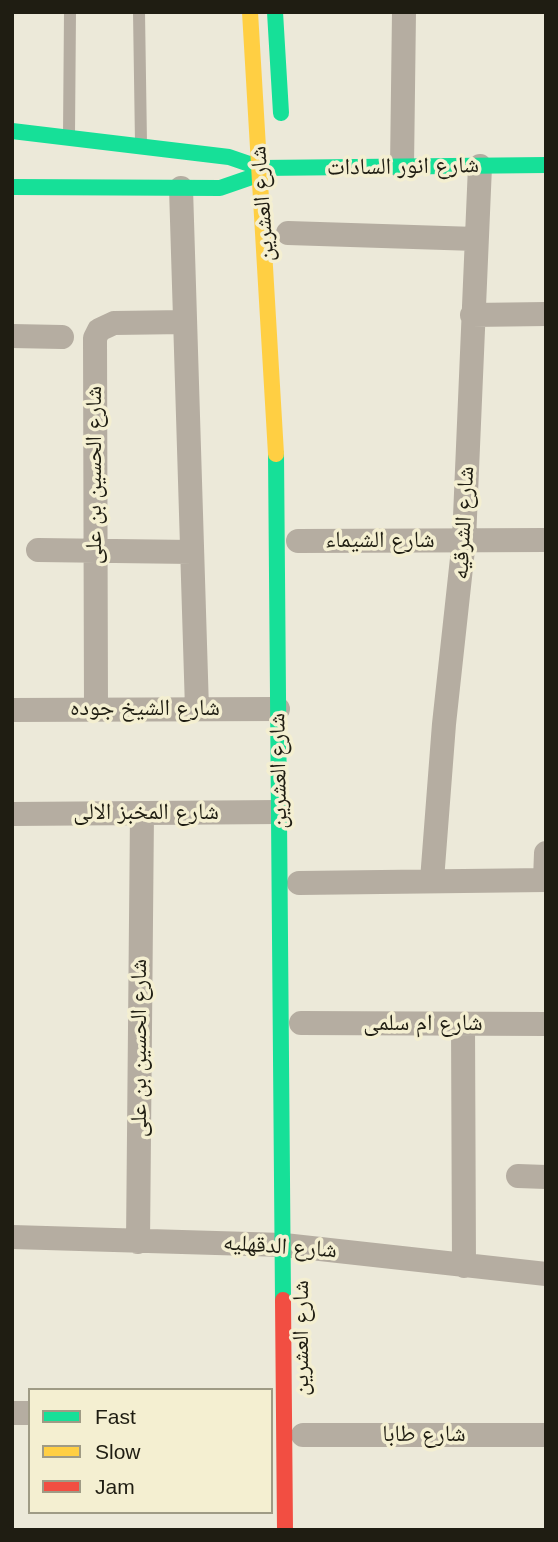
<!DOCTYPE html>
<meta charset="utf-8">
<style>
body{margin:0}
#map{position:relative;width:558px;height:1542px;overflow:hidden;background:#ece9d9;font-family:Arial,sans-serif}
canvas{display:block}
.frame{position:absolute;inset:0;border:14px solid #1f1d12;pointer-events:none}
.legend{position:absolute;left:28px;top:1388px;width:245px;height:126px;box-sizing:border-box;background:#f4efd1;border:2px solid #9f9b85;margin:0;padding:9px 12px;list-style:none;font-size:21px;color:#1f1d12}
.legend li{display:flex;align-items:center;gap:14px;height:35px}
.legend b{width:35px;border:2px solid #9f9b85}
</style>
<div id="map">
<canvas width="558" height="1542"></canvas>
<div class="frame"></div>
<ul class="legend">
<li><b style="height:9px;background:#16e098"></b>Fast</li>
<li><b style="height:9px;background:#ffcf43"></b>Slow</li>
<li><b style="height:9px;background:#f24e42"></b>Jam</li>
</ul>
</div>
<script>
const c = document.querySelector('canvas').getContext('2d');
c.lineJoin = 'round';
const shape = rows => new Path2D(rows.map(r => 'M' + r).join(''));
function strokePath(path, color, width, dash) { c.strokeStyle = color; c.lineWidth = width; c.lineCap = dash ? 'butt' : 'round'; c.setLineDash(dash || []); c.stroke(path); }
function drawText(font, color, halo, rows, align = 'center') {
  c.font = font + ' Arial,"Noto Naskh Arabic",sans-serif'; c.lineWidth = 7; c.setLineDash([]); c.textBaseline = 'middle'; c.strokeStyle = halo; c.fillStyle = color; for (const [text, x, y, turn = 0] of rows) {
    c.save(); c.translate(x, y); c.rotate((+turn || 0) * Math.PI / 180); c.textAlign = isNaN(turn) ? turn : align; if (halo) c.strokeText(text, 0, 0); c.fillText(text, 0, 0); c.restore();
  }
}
strokePath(shape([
 [139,12,141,143],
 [69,134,70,12]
]), '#b5ada1', 12);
strokePath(shape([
 [402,167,404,12],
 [181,188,197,709],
 [288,233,476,239],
 [472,315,546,314],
 [12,336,62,337],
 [298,541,546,540],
 [38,550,192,552],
 [96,709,95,338,99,330,114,323,185,322],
 [12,710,278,709],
 [12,814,279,812],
 [432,880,444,724,464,540,480,166],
 [545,880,546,853],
 [299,883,546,880],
 [301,1023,546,1024],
 [463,1024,464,1266],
 [518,1176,546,1177],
 [12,1237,284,1245,546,1274],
 [138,1242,142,813],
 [12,1413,30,1413],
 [303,1435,546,1435]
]), '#b5ada1', 24);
strokePath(shape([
 [275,12,281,113],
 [12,131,229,157,261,168,546,165],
 [12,187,220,188,249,178,261,168],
 [276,454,283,1300]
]), '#16e098', 16);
strokePath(shape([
 [250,12,276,454]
]), '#ffcf43', 16);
strokePath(shape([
 [283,1300,285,1530]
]), '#f24e42', 16);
drawText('23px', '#1f1d12', '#f4efd1', [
 ["شارع انور السادات",403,167,-1],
 ["شارع العشرين",263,204,-94],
 ["شارع الحسين بن على",95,475,-90],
 ["شارع الشرقيه",464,523,-87],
 ["شارع الشيماء",380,541],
 ["شارع الشيخ جوده",145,709],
 ["شارع العشرين",279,771,-91],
 ["شارع المخبز الالى",146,813],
 ["شارع ام سلمى",423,1024],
 ["شارع الحسين بن على",140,1048,-90],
 ["شارع الدقهليه",280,1247,4],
 ["شارع العشرين",302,1338,-90],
 ["شارع طابا",424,1435]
]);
</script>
